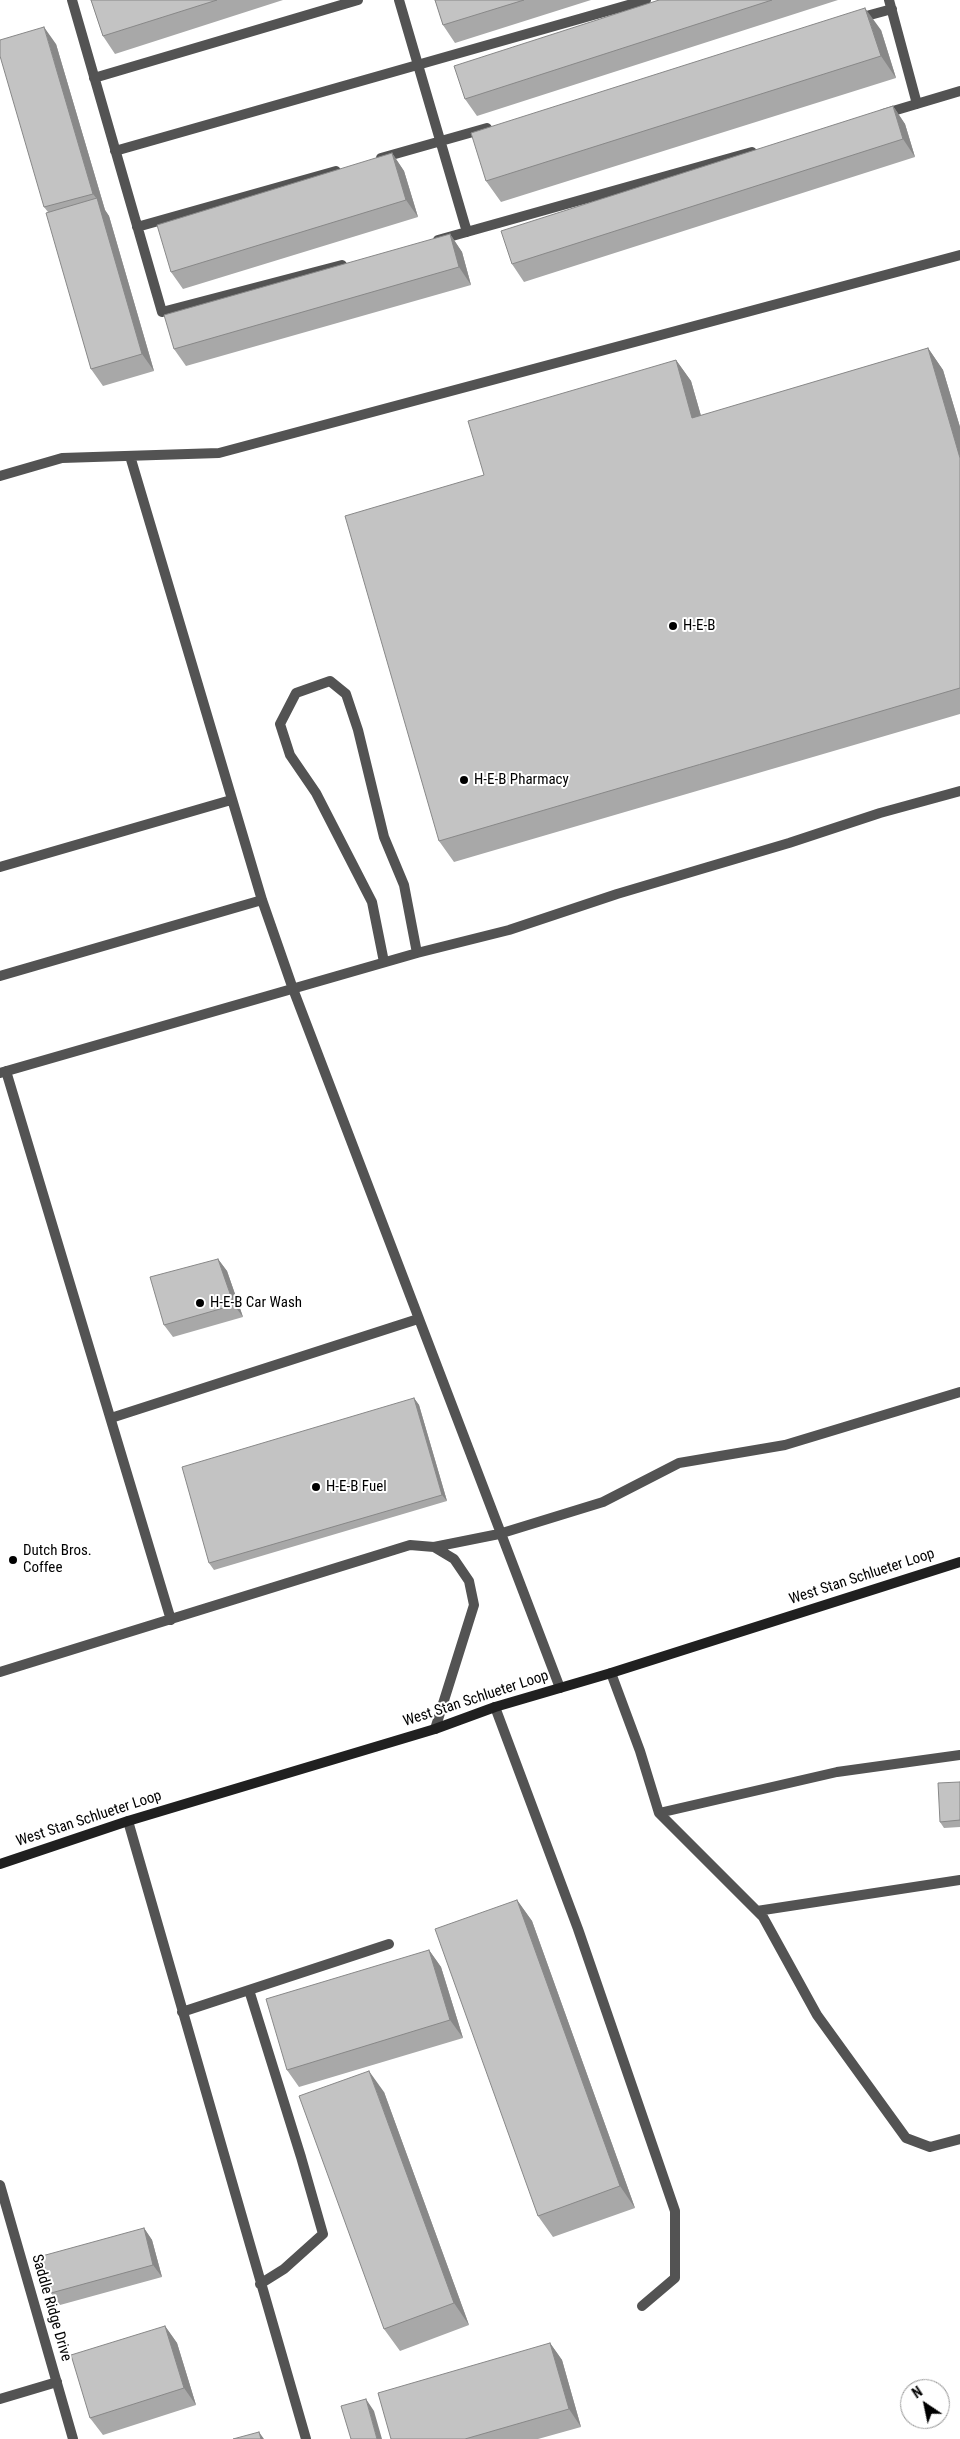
<!DOCTYPE html>
<style>
body{margin:0}
#map{position:relative;width:960px;height:2439px;overflow:hidden;background:#fff;font-family:"Roboto Condensed",sans-serif}
canvas{display:block}
.north{position:absolute;left:900px;top:2379px;width:50px;height:50px;box-sizing:border-box;background:#fff;border:1px solid #999;border-radius:50%;rotate:326deg;font-size:14px;font-weight:700;line-height:20px;text-align:center;color:#000}
.north::after{content:'';display:block;margin:auto;width:18px;height:22px;background:#000;clip-path:polygon(50% 0,100% 100%,50% 72%,0 100%)}
</style>
<div id="map">
<canvas width="960" height="2439"></canvas>
<div class="north">N</div>
</div>
<script>
const c = document.querySelector('canvas').getContext('2d');
c.lineJoin = 'round';
const shape = rows => new Path2D(rows.map(r => 'M' + r).join(''));
function strokePath(path, color, width, dash) { c.strokeStyle = color; c.lineWidth = width; c.lineCap = dash ? 'butt' : 'round'; c.setLineDash(dash || []); c.stroke(path); }
function fillPath(path, color) { c.fillStyle = color; c.fill(path, 'evenodd'); }
function drawText(font, color, halo, rows, align = 'center') {
  c.font = font + ' "Roboto Condensed",sans-serif'; c.lineWidth = 4; c.setLineDash([]); c.textBaseline = 'middle'; c.strokeStyle = halo; c.fillStyle = color; for (const [text, x, y, turn = 0] of rows) {
    c.save(); c.translate(x, y); c.rotate((+turn || 0) * Math.PI / 180); c.textAlign = isNaN(turn) ? turn : align; if (halo) c.strokeText(text, 0, 0); c.fillText(text, 0, 0); c.restore();
  }
}
strokePath(shape([
 [72,0,162,312,342,265],
 [399,0,467,232],
 [889,0,917,104],
 [859,18,892,9],
 [94,78,358,0],
 [883,114,960,91],
 [115,151,646,0],
 [381,158,487,128],
 [137,227,336,171],
 [438,240,752,152],
 [130,456,262,900,293,989,560,1688],
 [0,476,62,458,219,453,960,255],
 [0,867,231,800],
 [384,962,372,902,316,793,290,755,280,724,296,693,330,681,346,694,358,730,384,837,404,885,417,953],
 [0,976,262,900],
 [6,1071,171,1620],
 [0,1073,417,953,509,930,617,894,789,843,880,813,960,791],
 [111,1418,418,1319],
 [434,1547,499,1534,603,1502,679,1463,785,1445,960,1392],
 [0,1672,410,1545,434,1547,454,1559,469,1581,474,1605,435,1729],
 [611,1673,640,1751,659,1813,763,1917,817,2015,906,2138,930,2147,960,2139],
 [495,1707,578,1929,675,2211,675,2278,642,2306],
 [659,1813,837,1772,960,1755],
 [128,1821,306,2439],
 [757,1911,960,1880],
 [249,1990,301,2157,323,2234,284,2269,260,2284],
 [182,2012,389,1944],
 [0,2399,57,2382]
]), '#535353', 10);
strokePath(shape([
 [0,2185,73,2439]
]), '#535353', 10);
strokePath(shape([
 [0,1864,128,1821,435,1729,495,1707,611,1673,960,1562]
]), '#202020', 10);
fillPath(shape([
 [91,0,283,0,115,54,103,36],
 [435,0,591,0,455,43,443,25],
 [659,0,838,0,477,116,465,99],
 [881,30,896,78,501,202,486,181],
 [56,44,105,210,109,216,154,371,103,386,91,369,48,212,44,207],
 [893,106,905,124,915,157,524,282,512,264],
 [392,153,404,171,418,217,183,289,171,272],
 [450,234,462,252,471,285,186,366,174,349],
 [928,348,943,370,960,427,960,714,454,862,439,841,484,475,676,360,691,381,701,416],
 [218,1259,227,1271,243,1317,173,1337,164,1325],
 [414,1398,419,1405,447,1501,214,1570,209,1563],
 [960,1782,960,1827,944,1828,940,1822],
 [517,1900,532,1921,635,2208,553,2237,538,2216],
 [429,1950,441,1967,463,2038,299,2087,287,2070],
 [384,2092,469,2325,400,2351,384,2329],
 [144,2228,152,2240,162,2277,60,2305,51,2293],
 [165,2326,177,2343,196,2405,103,2435,90,2418],
 [550,2343,562,2360,581,2427,538,2439,391,2439]
]), '#a8a8a8');
fillPath(shape([
 [865,8,881,30,896,78,881,56],
 [44,27,56,44,105,210,109,216,154,371,142,354,97,199,93,194],
 [893,106,905,124,915,157,903,139],
 [392,153,404,171,418,217,406,200],
 [450,234,462,252,471,285,459,267],
 [928,348,943,370,960,427,960,458],
 [676,360,691,381,708,440,692,418],
 [218,1259,227,1271,243,1317,234,1305],
 [414,1398,419,1405,447,1501,442,1495],
 [517,1900,532,1921,635,2208,620,2186],
 [429,1950,441,1967,463,2038,450,2020],
 [369,2071,384,2092,469,2325,454,2303],
 [144,2228,152,2240,162,2277,153,2265],
 [165,2326,177,2343,196,2405,184,2388],
 [550,2343,562,2360,581,2427,569,2409],
 [366,2399,374,2411,382,2439,377,2439],
 [259,2432,264,2439,261,2439]
]), '#888');
const building = shape([
 [91,0,217,0,103,36,91,0],
 [435,0,524,0,443,25,435,0],
 [659,0,772,0,465,99,454,66,659,0],
 [865,8,881,56,486,181,471,133,865,8],
 [44,27,93,194,44,207,0,56,0,40,44,27],
 [893,106,903,139,512,264,501,231,893,106],
 [392,153,406,200,171,272,157,225,392,153],
 [97,198,142,354,91,369,46,213,97,198],
 [450,234,459,267,174,349,164,315,450,234],
 [928,348,960,458,960,688,439,841,345,516,484,475,468,421,676,360,692,418,928,348],
 [218,1259,234,1305,164,1325,150,1277,218,1259],
 [414,1398,442,1495,209,1563,182,1467,414,1398],
 [960,1782,960,1820,940,1822,938,1783,960,1782],
 [517,1900,620,2186,538,2216,435,1929,517,1900],
 [429,1950,450,2020,287,2070,266,1999,429,1950],
 [369,2071,454,2303,384,2329,299,2096,369,2071],
 [144,2228,153,2265,51,2293,42,2256,144,2228],
 [165,2326,184,2388,90,2418,71,2355,165,2326],
 [550,2343,569,2409,465,2439,391,2439,378,2393,550,2343],
 [366,2399,377,2439,351,2439,341,2406,366,2399],
 [259,2432,261,2439,233,2439,259,2432]
]);
fillPath(building, '#c3c3c3');
strokePath(building, '#888', 1);
for (const [x, y, r, color] of [
 [673,626,5,"#000"],
 [464,780,5,"#000"],
 [200,1303,5,"#000"],
 [316,1487,5,"#000"],
 [13,1560,5,"#000"]
]) { const dot = new Path2D(); dot.arc(x, y, r, 0, 2 * Math.PI); c.fillStyle = color; c.fill(dot); strokePath(dot, '#fff', 2); }
drawText('15px', '#000', '#fff', [
 ["H-E-B",683,626],
 ["H-E-B Pharmacy",474,780],
 ["H-E-B Car Wash",210,1303],
 ["H-E-B Fuel",326,1487],
 ["Dutch Bros.",23,1551],
 ["Coffee",23,1568]
], 'left');
drawText('15px', '#000', '#fff', [
 ["West Stan Schlueter Loop",862,1577,-18],
 ["West Stan Schlueter Loop",476,1699,-18],
 ["West Stan Schlueter Loop",89,1819,-18],
 ["Saddle Ridge Drive",51,2308,74]
]);
</script>
